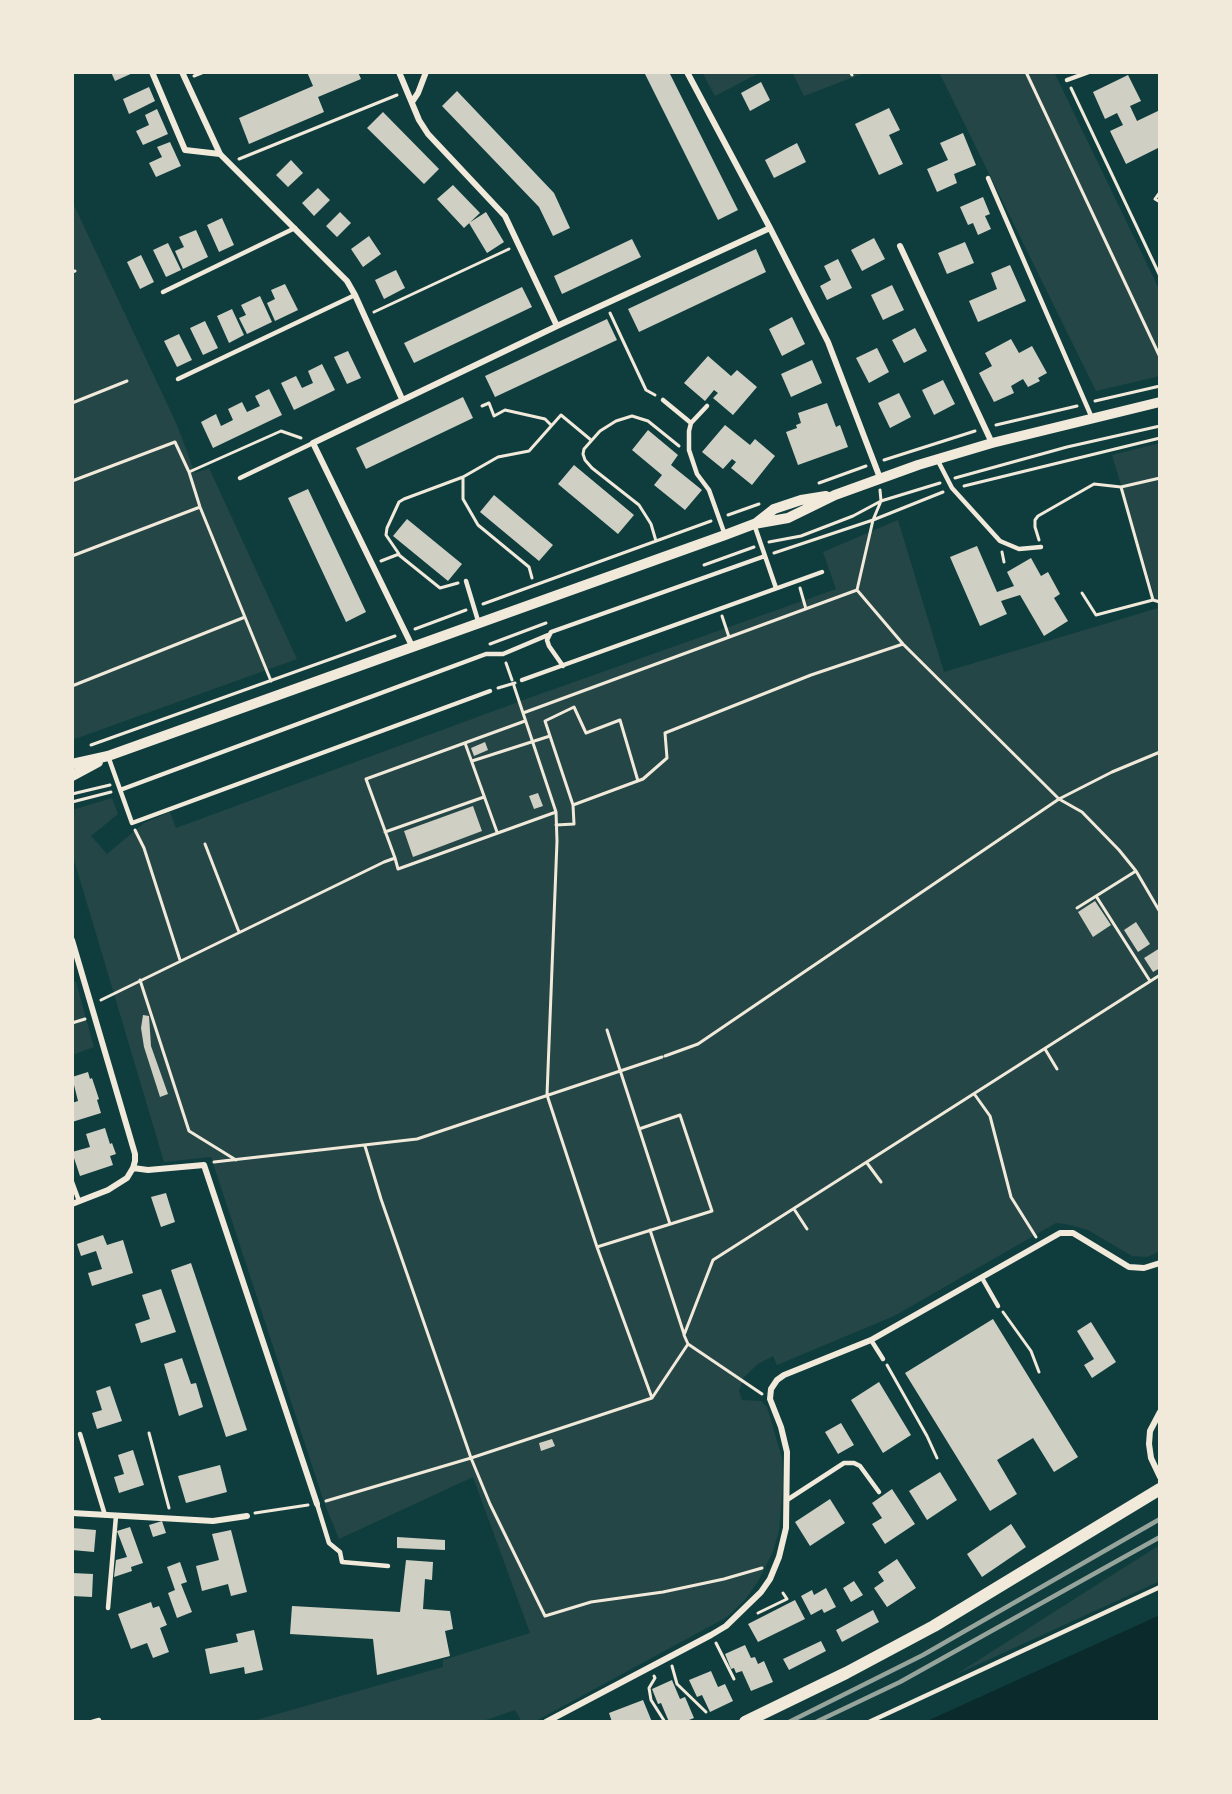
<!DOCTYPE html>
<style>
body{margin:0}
#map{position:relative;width:1232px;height:1794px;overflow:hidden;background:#0f3d3e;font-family:Signika,sans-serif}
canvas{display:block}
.frame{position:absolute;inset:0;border:74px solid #f1e9da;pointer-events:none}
</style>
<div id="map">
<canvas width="1232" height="1794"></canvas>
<div class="frame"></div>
</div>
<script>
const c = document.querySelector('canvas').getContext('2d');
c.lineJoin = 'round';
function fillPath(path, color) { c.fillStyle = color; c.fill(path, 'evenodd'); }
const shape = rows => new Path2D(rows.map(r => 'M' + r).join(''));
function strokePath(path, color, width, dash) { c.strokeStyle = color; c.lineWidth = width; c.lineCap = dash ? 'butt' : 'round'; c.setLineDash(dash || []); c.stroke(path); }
fillPath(shape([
 [702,72,761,72,715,96],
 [792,72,867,72,804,96],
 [939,72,1054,72,1160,291,1160,376,1096,391],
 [72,201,177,425,195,473,209,468,297,659,72,740],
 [1160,443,1160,1251,1147,1257,1132,1256,1088,1230,1066,1224,1056,1223,894,1316,777,1365,773,1356,758,1364,744,1377,739,1391,742,1400,761,1401,767,1407,782,1458,783,1484,779,1531,773,1552,757,1583,744,1601,727,1617,534,1722,522,1722,515,1710,480,1722,249,1722,443,1667,443,1660,530,1633,473,1477,339,1539,324,1502,211,1157,164,1162,72,853,72,810,112,798,118,814,91,836,107,854,144,823,170,812,176,828,529,698,836,589,823,552,898,520,944,672,1158,608,1112,455],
 [76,982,94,1047,72,1055,72,983],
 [1160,1545,1160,1581,955,1675,1120,1570]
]), '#244646');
fillPath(shape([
 [1160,1615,1160,1722,925,1722]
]), '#0a2a2b');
fillPath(shape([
 [111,72,135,72,115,81],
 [307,72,358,72,361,79,318,97,324,112,249,144,239,118,313,86],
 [644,72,669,72,738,210,718,220],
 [1128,75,1141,101,1130,106,1137,121,1160,110,1160,147,1126,164,1110,131,1123,125,1117,113,1105,119,1093,92],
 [761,82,770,100,750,111,741,93],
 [149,87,155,101,129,114,123,99],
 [457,91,554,193,570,228,553,236,539,207,442,106],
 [889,108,900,130,889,135,903,164,879,175,855,124],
 [157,109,168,134,143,145,136,131,149,125,145,115],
 [383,112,439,169,424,184,367,128],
 [963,133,976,165,954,174,957,183,937,192,927,169,948,160,940,143],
 [170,142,181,166,156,177,149,163,162,157,157,147],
 [797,143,806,162,774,178,765,160],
 [291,160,303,173,288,187,276,175],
 [453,185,480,213,464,228,437,199],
 [318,188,330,200,314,216,302,203],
 [983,197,990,214,985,216,991,229,978,235,973,223,968,225,960,207],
 [340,212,351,223,337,237,326,226],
 [486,212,504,242,487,253,469,223],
 [222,218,234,245,219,252,207,225],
 [196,230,208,257,183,269,175,251,184,247,179,237],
 [369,236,381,254,363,267,351,249],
 [874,238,885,259,862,271,851,250],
 [632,239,641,257,562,294,554,276],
 [965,242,974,263,947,274,938,253],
 [168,243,181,270,166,277,153,250],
 [756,249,766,272,639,332,628,309],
 [141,255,154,282,140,289,127,262],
 [838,259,852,288,827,300,820,286,831,280,824,266],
 [1010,265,1026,301,978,322,969,301,997,289,991,273],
 [396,270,405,288,384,299,375,280],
 [285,284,298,310,275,321,267,303,275,299,271,290],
 [892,285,904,310,883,320,871,295],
 [522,287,532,307,414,363,404,343],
 [260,296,272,322,247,334,239,318,246,315,241,305],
 [232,309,244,335,229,343,217,316],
 [792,317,805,344,782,356,769,329],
 [607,319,617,340,495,397,485,376],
 [205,321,218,348,203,355,190,328],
 [915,328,927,351,904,363,892,340],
 [179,334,192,360,177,367,164,341],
 [1011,339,1019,353,1032,346,1047,373,1038,378,1040,381,1028,387,1023,379,1011,386,1014,393,994,402,979,373,992,366,985,353],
 [877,348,889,372,869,383,856,358],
 [348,351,361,378,347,384,334,357],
 [708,356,731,376,737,370,757,387,733,415,713,398,718,393,714,390,705,401,684,383],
 [812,360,822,383,791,397,781,374],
 [322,364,335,390,294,410,281,383,296,376,302,388,313,383,308,371],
 [943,380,955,404,934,415,922,390],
 [269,389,282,415,213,448,201,422,216,414,221,426,233,420,228,409,242,402,247,412,260,406,255,396],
 [899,393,911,417,890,428,878,403],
 [463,397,473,418,366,469,356,448],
 [827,403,836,427,840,425,848,447,798,465,786,432,797,428,796,425,801,423,798,413],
 [725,425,750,445,755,439,775,456,752,485,731,468,736,462,732,459,723,469,702,452],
 [648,430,678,455,671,465,702,490,685,510,654,485,662,475,632,450],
 [574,465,634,515,618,534,558,484],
 [308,489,366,612,346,622,288,498],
 [494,495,553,545,539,561,480,512],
 [407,519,462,564,448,581,393,536],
 [977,546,997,592,1014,586,1007,572,1031,558,1041,576,1048,572,1060,594,1054,598,1068,621,1044,636,1020,595,1001,601,1007,614,980,626,950,557],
 [485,742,488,750,474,756,471,748],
 [538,793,543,806,534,809,529,796],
 [473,806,482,831,413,857,404,831],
 [1095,901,1111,925,1093,937,1078,912],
 [1136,922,1150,944,1138,952,1124,930],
 [1160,948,1160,968,1153,972,1144,958],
 [143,1015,149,1016,151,1046,168,1094,160,1097,144,1047,141,1028],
 [88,1072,90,1079,92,1078,99,1099,97,1100,101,1113,72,1122,72,1103,78,1101,72,1077],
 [105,1128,110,1144,112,1143,116,1154,110,1156,113,1165,80,1176,72,1152,90,1147,86,1134],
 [166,1193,175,1222,161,1227,151,1197],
 [103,1235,107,1245,123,1240,133,1273,92,1286,88,1273,102,1269,96,1251,81,1256,77,1244],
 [191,1263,247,1430,226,1437,171,1270],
 [161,1289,176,1332,141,1343,135,1324,150,1319,142,1295],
 [993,1319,1078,1457,1054,1472,1033,1438,997,1460,1017,1494,990,1511,905,1373],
 [1091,1322,1116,1362,1092,1378,1084,1365,1094,1359,1077,1331],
 [182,1358,191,1384,196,1383,203,1407,179,1416,164,1364],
 [879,1382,911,1435,883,1453,851,1400],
 [110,1386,122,1421,97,1429,92,1413,102,1410,96,1391],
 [841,1423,854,1445,838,1454,825,1432],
 [552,1439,555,1446,541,1451,539,1443],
 [133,1450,144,1485,119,1493,114,1477,124,1474,118,1455],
 [220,1465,227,1492,186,1503,178,1476],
 [940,1472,957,1500,927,1520,909,1491],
 [892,1489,915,1524,885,1544,872,1524,882,1518,872,1503],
 [830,1499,845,1523,810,1546,795,1522],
 [162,1521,166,1533,153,1537,149,1525],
 [1011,1524,1026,1547,982,1577,967,1554],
 [130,1527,143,1563,131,1567,132,1571,114,1577,116,1560,127,1557,117,1531],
 [72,1528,96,1530,94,1552,72,1550],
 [231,1530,247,1592,231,1596,228,1584,202,1591,196,1566,219,1560,212,1534],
 [397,1537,445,1540,445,1550,397,1548],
 [897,1559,916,1588,887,1607,874,1588,884,1581,878,1572],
 [406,1560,433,1562,432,1580,425,1579,423,1609,450,1611,453,1629,445,1631,450,1656,377,1675,373,1639,290,1634,292,1606,400,1612],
 [180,1562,187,1582,181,1584,192,1612,177,1618,168,1593,175,1590,167,1567],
 [72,1573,93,1574,92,1597,72,1596],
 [854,1581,863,1595,851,1602,843,1588],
 [826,1588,836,1607,824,1613,822,1609,811,1615,801,1596,812,1590,814,1595],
 [795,1600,805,1619,758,1642,748,1624],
 [151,1602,153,1608,159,1606,167,1625,160,1628,169,1652,153,1658,147,1643,131,1649,118,1614],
 [873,1610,879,1622,842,1642,836,1630],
 [254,1630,263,1670,245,1674,244,1667,210,1674,205,1649,238,1642,236,1634],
 [821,1641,826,1651,789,1670,783,1659],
 [745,1645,751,1658,755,1657,758,1664,764,1661,773,1682,751,1691,742,1671,736,1673,734,1668,731,1669,725,1654],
 [711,1671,718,1687,725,1684,733,1701,710,1712,702,1695,697,1697,689,1680],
 [672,1680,680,1699,685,1697,694,1718,684,1722,669,1722,661,1703,658,1704,652,1689],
 [643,1700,652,1722,612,1722,609,1713]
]), '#cfcfc3');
strokePath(shape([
 [850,72,852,75],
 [1026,72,1160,357],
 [194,76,204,72],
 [1071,88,1160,276],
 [239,159,397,95],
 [1160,192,1155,199,1160,202],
 [72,272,75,271],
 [374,312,509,249],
 [610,313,646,390,655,395],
 [1095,401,1160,386],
 [72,403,127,381],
 [482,406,489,403,494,416,505,410,545,419,551,425],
 [996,425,1077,406],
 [884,460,975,431],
 [189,472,200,507,271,681],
 [463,477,463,499,478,525,529,567,532,578],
 [955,478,1067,447,1160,426],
 [72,481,175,442,189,472,281,431,301,438],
 [819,483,866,466],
 [964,486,1160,438],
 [1121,487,1160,478],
 [880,490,881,501,873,520,857,590,903,644,1059,799,1082,812,1119,850,1136,871,1160,912],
 [728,515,759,504],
 [1039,540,1035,527,1035,520,1038,516,1094,484,1121,487,1153,600],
 [656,541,651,524,639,505,592,468,585,460,583,454,584,449,600,431,616,421,632,416,648,421,679,446],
 [769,542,801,536,853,516,881,501,940,483],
 [1002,552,1004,562],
 [774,553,873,520,943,492],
 [399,555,440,588,458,583],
 [72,556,200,507],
 [381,561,399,554,386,535,387,528,399,502,404,499,463,477,498,457,529,451,561,415,591,440],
 [704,565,754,547],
 [800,588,806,609],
 [1082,593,1096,615,1153,600,1160,602],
 [483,604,711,521],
 [722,616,729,637],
 [415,629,466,610],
 [490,644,546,623],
 [506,663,512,680],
 [72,686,245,617],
 [498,688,515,683],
 [523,713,857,590],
 [465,743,497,832],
 [91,745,395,636],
 [472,761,550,736],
 [72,794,110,785],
 [72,802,111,792],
 [573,805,643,779,667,758,665,733,811,675,903,644],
 [556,812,557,841,547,1095,597,1247,652,1398],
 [556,825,574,824,573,805,545,721,574,707,586,733,620,720,638,781],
 [135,830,144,848,180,960],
 [385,832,484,797],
 [205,844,239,932],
 [395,858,366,779,525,721],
 [1096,896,1150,981],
 [1077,908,1136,871],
 [140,980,189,1131,236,1160],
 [101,1000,384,862,395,858,398,869,556,812,514,686],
 [72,1023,85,1019],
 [607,1030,670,1224],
 [1045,1049,1057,1069],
 [665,1056,698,1044,1059,799,1112,772,1160,752],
 [975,1095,990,1116,1011,1197,1036,1237],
 [365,1146,381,1199,471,1458,490,1504,545,1616,591,1602,663,1592,724,1579,762,1568],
 [214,1162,417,1139,662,1057],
 [867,1163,881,1182],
 [794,1209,807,1229],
 [650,1230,684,1334],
 [597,1247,712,1211,680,1115,639,1129],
 [1003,1312,1031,1351,1039,1372],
 [887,1365,927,1436,937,1458],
 [762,1394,688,1344,684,1335,713,1260,1160,975],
 [149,1433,169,1508],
 [326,1501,471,1458,652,1398,688,1344],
 [255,1513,308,1505],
 [758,1613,787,1599,783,1593],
 [716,1643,734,1679],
 [672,1666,677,1684,706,1712],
 [654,1676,655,1678,649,1688,651,1700,665,1722]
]), '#f1e9da', 3);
strokePath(shape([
 [1067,80,1089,72],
 [988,178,1092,418],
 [163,292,295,228],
 [178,379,355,295],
 [663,400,691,423,689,431,689,450,697,474,709,490,725,535],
 [691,423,707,406],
 [937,459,952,488,1000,541,1019,549,1041,547],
 [240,478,313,443],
 [754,524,776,588],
 [466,581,479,624],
 [563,666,549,646,547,640,551,632,765,556],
 [522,680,822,572],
 [108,756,132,823,490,691],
 [120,790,486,654,503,654,548,635],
 [72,1182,79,1201],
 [982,1278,998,1306],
 [871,1340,883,1359],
 [80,1434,105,1515],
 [787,1500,844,1463,854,1463,860,1466,879,1492],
 [317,1504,329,1543,340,1552,342,1562,388,1566],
 [108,1608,116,1516],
 [92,1722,99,1720],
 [869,1722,1160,1587]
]), '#f1e9da', 4.5);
strokePath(shape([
 [152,72,185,150,220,154],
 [182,72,220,154,347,281,355,295,402,399],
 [399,72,419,120,428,134,505,216,557,326],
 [687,72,770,228,828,342,880,478],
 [412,102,418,93,426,72],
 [900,246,992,443],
 [413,648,313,443,557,326,770,228],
 [72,940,135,1154,135,1161,133,1168,127,1178,108,1190,72,1204],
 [133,1168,148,1170,204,1165,317,1504],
 [1160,1412,1150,1431,1149,1444,1151,1458,1160,1477],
 [72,1513,213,1521,247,1516],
 [546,1722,711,1635,726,1626,761,1592,770,1579,779,1557,786,1528,787,1452,781,1427,770,1399,771,1389,777,1380,784,1375,871,1340,1060,1233,1073,1233,1129,1267,1144,1268,1160,1263]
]), '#f1e9da', 6);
strokePath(shape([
 [755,524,774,509,801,500,826,496],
 [72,764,108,756,725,535,754,524,788,518,835,495,918,465,992,443,1160,402],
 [72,776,98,762]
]), '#f1e9da', 10);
strokePath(shape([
 [745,1722,846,1673,934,1626,1160,1489]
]), '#f1e9da', 12);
strokePath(shape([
 [789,1722,923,1655,1160,1519],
 [816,1722,900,1682,1160,1537]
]), '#97a49c', 4.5);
</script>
